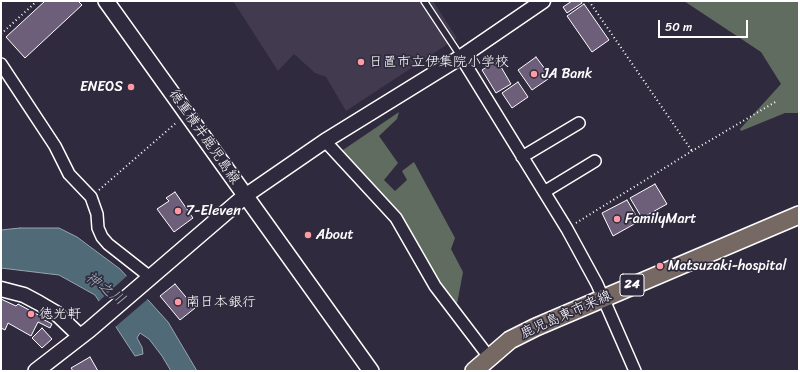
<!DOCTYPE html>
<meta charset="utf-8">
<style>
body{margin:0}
#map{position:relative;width:800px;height:372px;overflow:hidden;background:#2f2a3d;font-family:Sriracha,sans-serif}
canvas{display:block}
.frame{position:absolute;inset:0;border:2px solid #fff;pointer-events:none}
.scale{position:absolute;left:658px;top:20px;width:90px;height:18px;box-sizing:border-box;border:2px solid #fff;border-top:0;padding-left:5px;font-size:12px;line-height:14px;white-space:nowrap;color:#fff;-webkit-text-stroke:3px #2f2a3d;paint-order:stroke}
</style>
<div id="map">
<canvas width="800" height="372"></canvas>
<div class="frame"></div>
<div class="scale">50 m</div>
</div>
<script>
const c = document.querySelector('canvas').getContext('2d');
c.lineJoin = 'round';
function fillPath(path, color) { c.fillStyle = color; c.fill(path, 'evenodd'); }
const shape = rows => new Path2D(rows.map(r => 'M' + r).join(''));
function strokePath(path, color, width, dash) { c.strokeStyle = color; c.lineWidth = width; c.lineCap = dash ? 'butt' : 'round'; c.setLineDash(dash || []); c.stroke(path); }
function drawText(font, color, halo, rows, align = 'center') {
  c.font = font + ' Sriracha,"Klee One",sans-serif'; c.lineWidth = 3.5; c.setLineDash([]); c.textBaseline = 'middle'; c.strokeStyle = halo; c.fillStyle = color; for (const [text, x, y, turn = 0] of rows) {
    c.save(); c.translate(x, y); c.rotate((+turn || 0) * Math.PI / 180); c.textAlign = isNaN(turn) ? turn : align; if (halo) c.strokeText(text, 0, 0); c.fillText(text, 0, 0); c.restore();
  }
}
fillPath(shape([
 [233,1,433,1,457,38,346,111,326,77,315,73,294,54,278,71]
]), '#423a4f');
fillPath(shape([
 [684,1,799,1,799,113,785,113,741,131,740,129,781,84,761,52],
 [399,112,397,119,379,136,398,163,384,180,395,191,407,180,402,171,414,162,455,238,451,249,463,272,457,304,439,283,400,212,340,152]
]), '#616c61');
const water = shape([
 [20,228,59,228,77,237,120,269,168,322,197,371,171,371,162,356,149,339,140,333,137,338,142,347,143,354,135,356,95,295,59,275,1,268,1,230,20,228]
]);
fillPath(water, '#506a78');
strokePath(water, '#96a6ae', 1);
fillPath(shape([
 [128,275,149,298,114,328,98,302]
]), '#2f2a3d');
const building = shape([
 [45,1,78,1,82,5,25,58,6,37,45,1],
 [572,1,581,1,582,3,567,13,563,7,572,1],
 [584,4,609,40,592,52,567,16,584,4],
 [536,57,551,77,532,90,518,70,536,57],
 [497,60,511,84,496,93,482,70,497,60],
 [518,82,528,97,512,108,502,93,518,82],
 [655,184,667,204,642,218,630,198,655,184],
 [175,192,193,218,174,232,157,209,169,201,166,198,175,192],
 [627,200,638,219,634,221,636,223,613,236,602,213,627,200],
 [175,284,195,308,180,320,160,296,175,284],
 [1,299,16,306,18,304,42,317,41,318,52,324,50,328,38,322,31,336,8,323,5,330,1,328,1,299],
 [42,328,52,339,42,348,32,338,42,328],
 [90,357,98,371,73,371,71,368,90,357]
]);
fillPath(building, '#6d5e7a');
strokePath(building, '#fff', 1);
const service = shape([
 [424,1,461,57]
]);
const minor = shape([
 [461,57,567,229,597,284,635,371],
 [1,64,55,146,69,174,91,197,97,214,98,228,102,237,108,244,150,277],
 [325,141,396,218,435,286,489,357],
 [522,157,579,123],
 [544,192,595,161]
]);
const tertiary = shape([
 [245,196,325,141,461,57,543,1],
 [1,289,24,295,39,303,56,313,80,336]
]);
const secondary = shape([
 [106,1,371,371],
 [36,371,89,330,245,196]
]);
const primary = shape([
 [474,371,510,340,536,327,799,215]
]);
strokePath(service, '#fff', 8);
strokePath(minor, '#fff', 14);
strokePath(tertiary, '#fff', 17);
strokePath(secondary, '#fff', 18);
strokePath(primary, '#fff', 20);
strokePath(shape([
 [589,1,692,151],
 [1,34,37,1],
 [99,190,177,122],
 [576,223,692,151,777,101]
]), '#fff', 2, [1, 3]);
strokePath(service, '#2f2a3d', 5.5);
strokePath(minor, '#2f2a3d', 11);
strokePath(tertiary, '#2f2a3d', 14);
strokePath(secondary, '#2f2a3d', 15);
strokePath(primary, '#766964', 17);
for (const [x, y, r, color] of [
 [361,62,4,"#ff9aa2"],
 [534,74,4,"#ff9aa2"],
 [131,87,4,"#ff9aa2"],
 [178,211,4,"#ff9aa2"],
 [617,219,4,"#ff9aa2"],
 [308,235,4,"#ff9aa2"],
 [660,266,4,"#ff9aa2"],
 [178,302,4,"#ff9aa2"],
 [31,314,4,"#ff9aa2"]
]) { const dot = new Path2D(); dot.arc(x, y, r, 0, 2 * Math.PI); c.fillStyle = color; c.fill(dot); strokePath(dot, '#2f2a3d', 1.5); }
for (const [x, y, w] of [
 [632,285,24]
]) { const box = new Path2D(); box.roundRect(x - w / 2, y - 11, w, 22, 3); c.fillStyle = '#2f2a3d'; c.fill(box); strokePath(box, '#fff', 1); }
drawText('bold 13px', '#fff', null, [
 ["24",632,285]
]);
drawText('14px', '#fff', '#2f2a3d', [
 ["日置市立伊集院小学校",369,62],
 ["JA Bank",542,74],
 ["ENEOS",123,87,"right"],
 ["7-Eleven",186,211],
 ["FamilyMart",625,219],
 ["About",316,235],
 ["Matsuzaki-hospital",668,266],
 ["南日本銀行",186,302],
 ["徳光軒",39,314]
], 'left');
drawText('14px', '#fff', '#2f2a3d', [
 ["徳重横井鹿児島線",204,137,55],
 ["鹿児島東市来線",566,315,-24]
]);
drawText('italic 15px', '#a8b4bc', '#2f2a3d', [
 ["神之川",105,289,36]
]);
</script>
